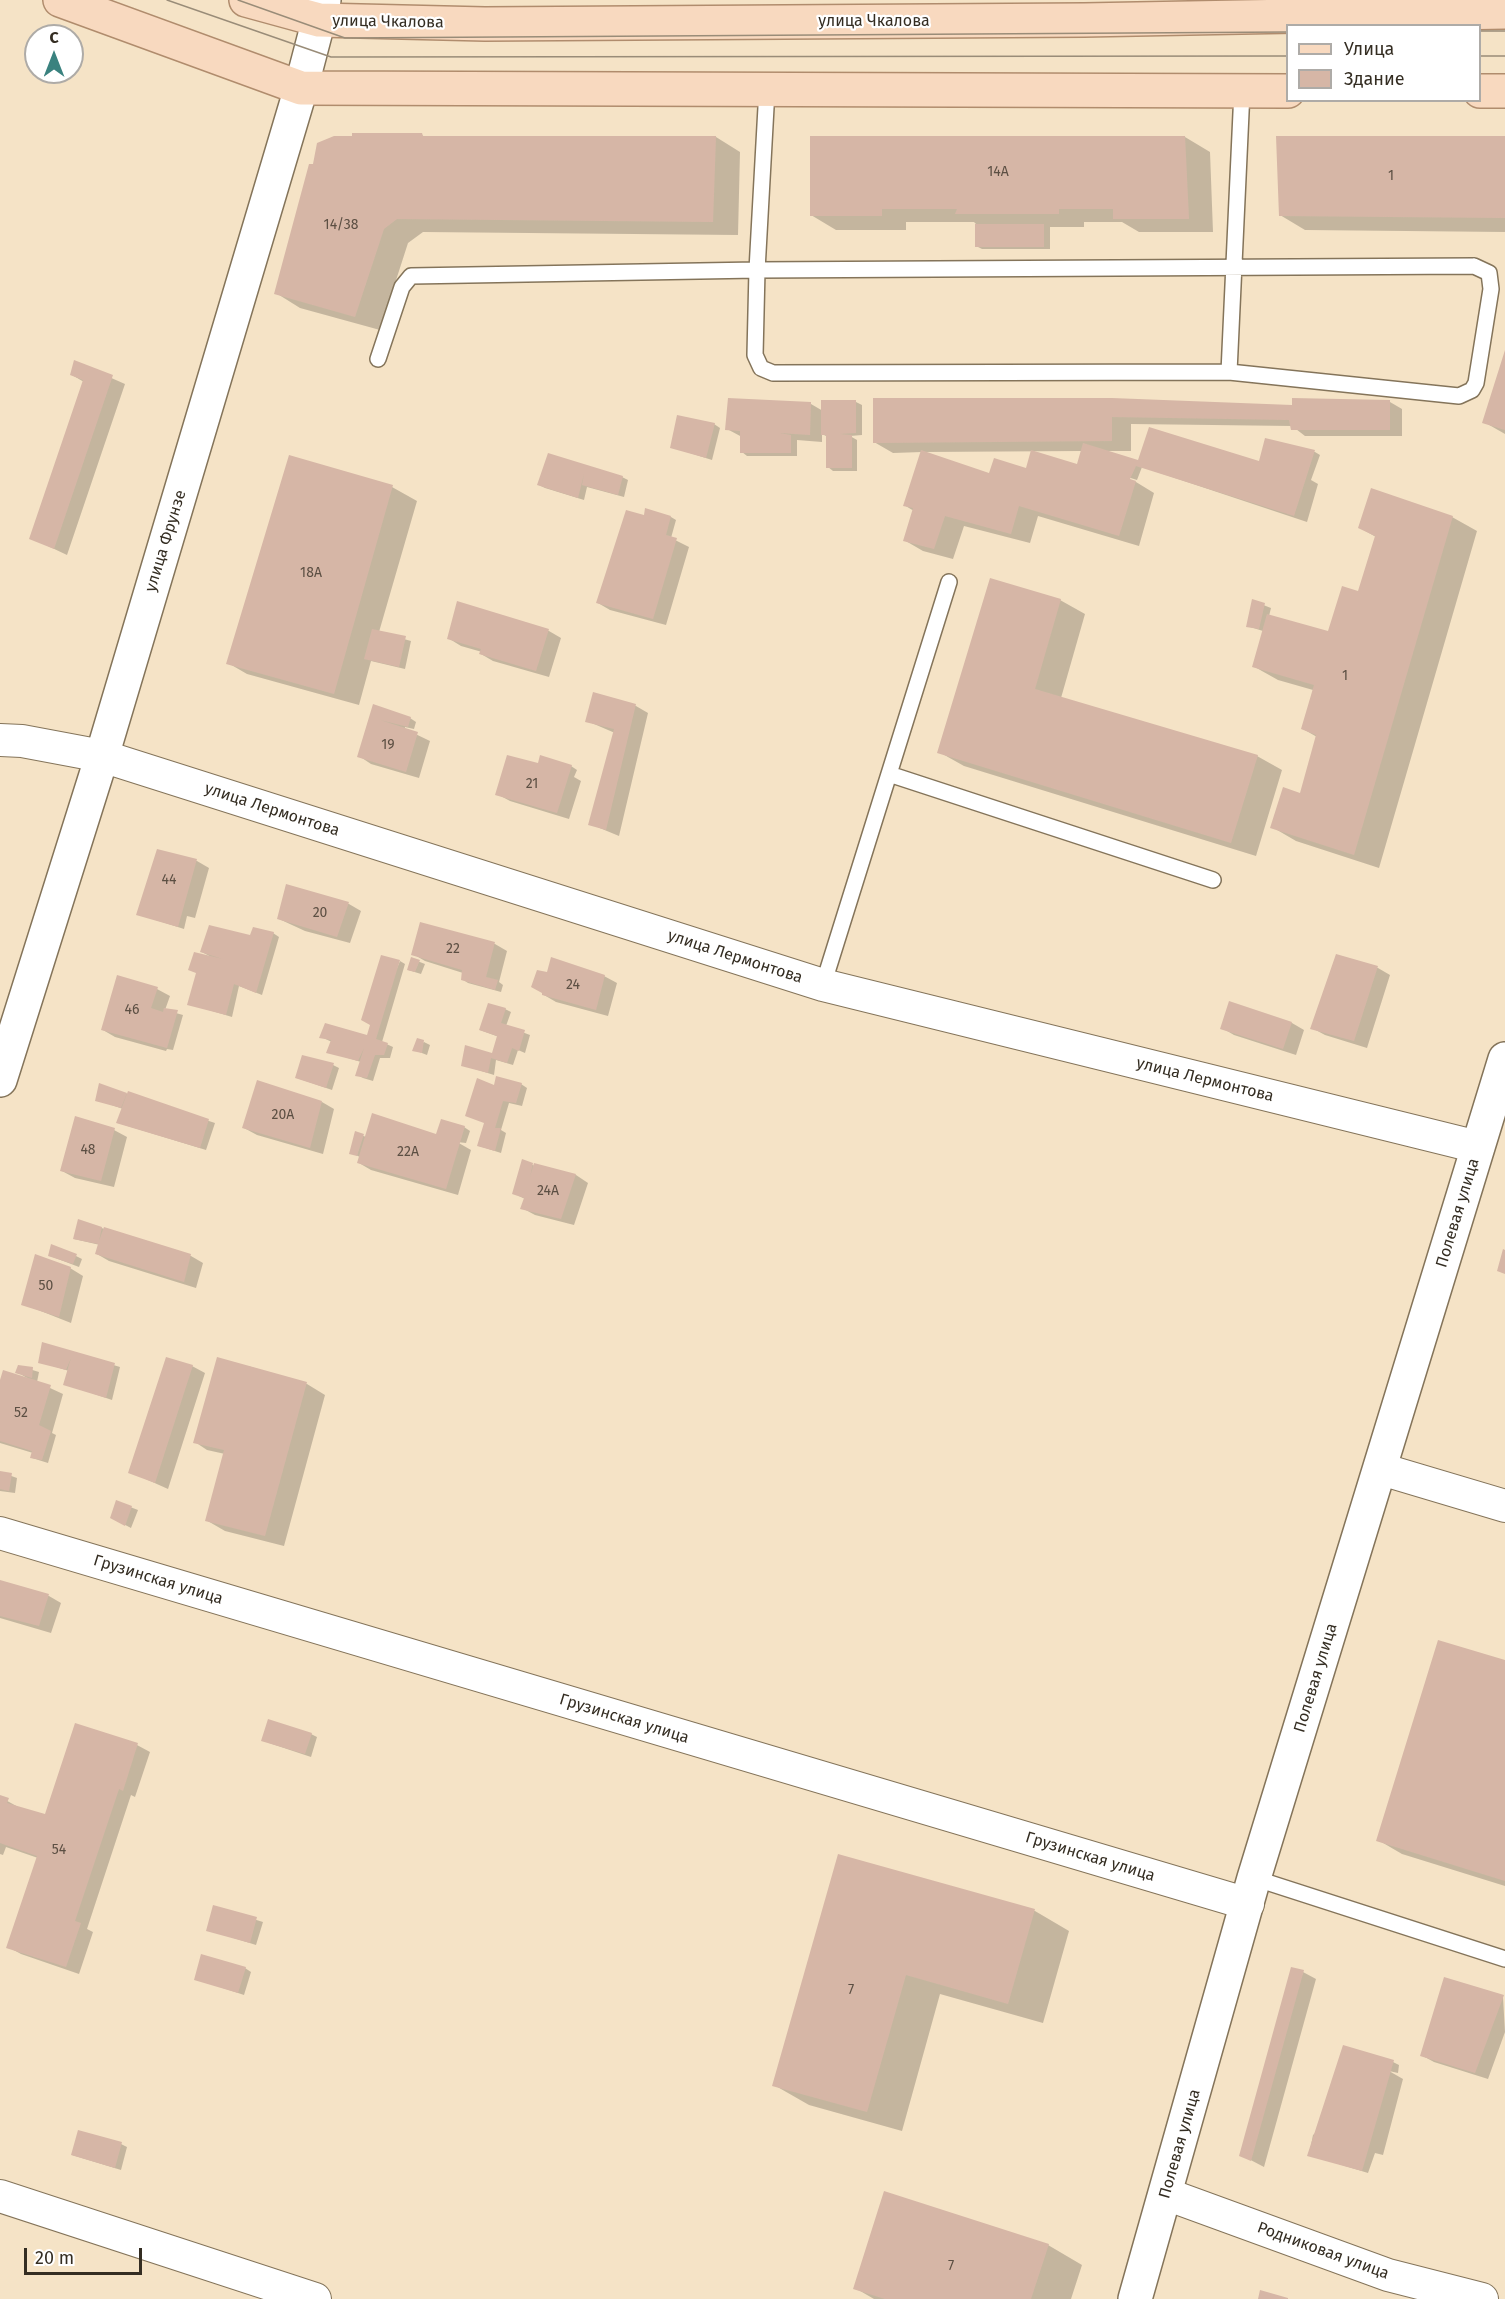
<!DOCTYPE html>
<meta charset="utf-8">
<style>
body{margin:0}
#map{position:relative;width:1505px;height:2299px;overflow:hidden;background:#f5e3c6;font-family:"Fira Sans",sans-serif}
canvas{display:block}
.legend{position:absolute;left:1286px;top:24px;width:195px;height:78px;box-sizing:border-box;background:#fff;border:2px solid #aeaba7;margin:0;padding:8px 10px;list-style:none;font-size:18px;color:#342d22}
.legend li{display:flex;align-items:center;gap:12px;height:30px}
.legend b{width:30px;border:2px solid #aeaba7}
.north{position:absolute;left:24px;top:24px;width:60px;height:60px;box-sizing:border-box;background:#fff;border:2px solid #aeaba7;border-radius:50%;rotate:0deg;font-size:16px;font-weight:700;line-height:24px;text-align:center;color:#342d22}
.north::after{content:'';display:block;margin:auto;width:21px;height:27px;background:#3a827f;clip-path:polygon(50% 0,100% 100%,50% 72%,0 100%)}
.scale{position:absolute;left:24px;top:2248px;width:118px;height:27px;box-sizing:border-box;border:3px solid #342d22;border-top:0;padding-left:8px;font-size:18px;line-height:21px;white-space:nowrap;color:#342d22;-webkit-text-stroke:4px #fff;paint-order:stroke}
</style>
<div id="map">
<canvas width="1505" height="2299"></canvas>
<ul class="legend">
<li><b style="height:8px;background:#f8d9bf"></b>Улица</li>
<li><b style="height:16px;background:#d6b6a6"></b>Здание</li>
</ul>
<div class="north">С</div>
<div class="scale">20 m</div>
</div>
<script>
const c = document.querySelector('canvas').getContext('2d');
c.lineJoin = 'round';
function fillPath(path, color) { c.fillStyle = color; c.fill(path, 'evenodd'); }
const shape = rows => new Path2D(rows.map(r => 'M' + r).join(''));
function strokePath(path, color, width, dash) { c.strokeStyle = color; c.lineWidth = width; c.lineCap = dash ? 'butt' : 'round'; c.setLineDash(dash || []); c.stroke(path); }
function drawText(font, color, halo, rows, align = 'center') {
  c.font = font + ' "Fira Sans",sans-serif'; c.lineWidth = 4.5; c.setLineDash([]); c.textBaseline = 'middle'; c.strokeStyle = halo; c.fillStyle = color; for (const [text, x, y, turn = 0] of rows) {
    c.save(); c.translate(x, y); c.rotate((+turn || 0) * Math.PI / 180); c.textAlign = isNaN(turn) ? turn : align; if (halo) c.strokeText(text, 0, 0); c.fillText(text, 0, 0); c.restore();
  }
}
fillPath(shape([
 [421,135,426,137,716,137,740,152,738,235,423,232,408,243,380,330,300,308,276,293],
 [1185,137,1210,152,1213,232,1139,232,1122,222,1084,222,1084,227,1050,227,1050,249,982,249,976,246,976,224,974,222,906,222,906,230,836,230,811,215],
 [1505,137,1505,232,1305,230,1280,215],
 [1505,353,1505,434,1484,422],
 [75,362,125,384,67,555,31,538,84,382,72,375],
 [874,399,1294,406,1390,402,1402,409,1402,436,1305,436,1292,426,1131,424,1131,451,1106,451,1139,462,1260,463,1266,440,1315,452,1320,455,1311,480,1318,484,1307,522,1142,467,1137,480,1083,463,1082,451,924,452,989,475,1087,468,1136,482,1154,493,1139,546,1038,516,1030,543,964,526,953,559,923,551,904,540,914,511,904,505,922,452,893,453,874,442],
 [856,402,862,405,862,435,850,436,857,440,857,471,833,471,828,467,828,437,822,434,822,442,797,440,797,456,747,456,742,452,742,437,727,429,811,404,823,411],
 [714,424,720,428,712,460,671,447],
 [549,455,622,477,628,480,624,497,587,487,584,500,545,488,539,485],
 [392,487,417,501,379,632,411,641,405,669,371,661,359,705,247,674,228,663],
 [645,517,671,517,676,520,671,538,689,547,666,625,610,610,598,603],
 [1452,517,1477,531,1379,868,1296,841,1272,827,1301,795,1317,737,1303,729,1313,690,1278,680,1253,666,1263,631,1247,626,1253,601,1271,608,1269,616,1330,633,1359,593,1376,537,1360,528],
 [1060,600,1085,614,1061,698,1257,756,1282,770,1256,856,964,766,939,752],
 [458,603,549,631,561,638,549,677,493,661,481,654,482,652,461,646,448,638],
 [594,694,636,706,648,713,619,836,590,824,615,733,587,721],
 [370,717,410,718,416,722,414,729,405,727,405,729,430,741,419,778,371,764,359,756],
 [539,765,571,766,577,770,574,777,581,781,569,819,510,801,497,794],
 [158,851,197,861,209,868,195,918,187,916,184,929,137,914],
 [301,889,349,904,361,911,350,943,305,931,279,919],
 [421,924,495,944,507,951,499,982,503,985,501,992,468,983,462,979,463,973,425,961,413,954],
 [273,933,279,937,262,995,239,986,232,1017,189,1004,211,957,202,952,251,936],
 [1337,956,1378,968,1390,975,1367,1048,1325,1035,1312,1028],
 [412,959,425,964,421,974,408,970],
 [400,961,405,964,382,1042,393,1047,390,1058,380,1058,373,1081,363,1078,357,1075,361,1062,328,1052,332,1042,321,1037,368,1037],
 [604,976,617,983,608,1016,556,1002,544,995],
 [118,977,157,989,170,996,165,1010,183,1015,173,1050,167,1049,166,1051,115,1037,103,1030],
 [505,1009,511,1012,506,1026,530,1035,525,1053,518,1050,513,1065,496,1060,494,1075,462,1065,493,1054,499,1037,480,1030],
 [1292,1023,1304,1030,1296,1055,1234,1035,1222,1028],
 [424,1042,430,1045,427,1055,414,1050],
 [333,1065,339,1068,332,1090,297,1078],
 [521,1084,527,1088,522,1106,509,1103,501,1130,506,1133,501,1153,479,1146,495,1087],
 [100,1085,215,1123,206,1150,118,1123,123,1109,97,1100],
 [322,1102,334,1109,323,1154,257,1135,244,1128],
 [464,1127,470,1131,466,1143,457,1142,471,1150,458,1195,371,1170,359,1163,360,1157,351,1153,356,1133,366,1137,444,1138],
 [114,1130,127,1137,114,1187,75,1178,62,1171],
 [523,1161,535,1166,576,1175,588,1183,574,1225,535,1215,522,1208,525,1199,519,1196],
 [79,1221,191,1256,203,1263,196,1288,109,1261,97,1254,100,1245,74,1239],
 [50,1256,76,1256,82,1259,79,1267],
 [70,1268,83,1276,71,1323,23,1304],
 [43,1344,120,1367,112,1400,65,1384,69,1371,40,1362],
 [19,1366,39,1372,37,1382,63,1394,52,1433,56,1435,48,1463,32,1458,33,1453,0,1443,0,1385,27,1378,17,1372],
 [192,1366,205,1373,168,1489,130,1472],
 [248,1366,307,1384,325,1395,284,1546,225,1531,206,1520,225,1454,207,1450,195,1442],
 [0,1472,17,1478,15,1493,0,1491],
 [117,1502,138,1510,131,1528,112,1518],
 [0,1581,49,1596,61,1603,51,1633,0,1618],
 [1505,1662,1505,1886,1402,1854,1378,1840],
 [311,1734,317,1737,311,1757,269,1743],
 [137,1745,150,1752,135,1797,131,1795,87,1929,93,1932,79,1974,21,1954,8,1947,38,1858,6,1847,3,1855,0,1854,0,1797,20,1808,46,1816],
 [839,1856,1035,1911,1069,1931,1043,2023,940,1994,902,2131,809,2105,774,2085],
 [214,1907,263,1922,256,1945,208,1930],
 [245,1968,251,1972,244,1995,196,1979],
 [1303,1972,1316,1979,1264,2167,1241,2155],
 [1503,1997,1505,2032,1488,2079,1434,2062,1421,2055],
 [1393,2062,1399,2065,1398,2073,1389,2071,1403,2079,1383,2155,1375,2153,1368,2173,1309,2155,1313,2135],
 [121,2144,127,2147,121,2170,72,2155],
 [1048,2245,1082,2265,1071,2299,874,2299,855,2288]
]), '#0003');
fillPath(shape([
 [352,133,422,133,423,136,716,136,713,222,397,219,384,229,355,317,274,294,309,164,313,164,317,143,334,136,352,136],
 [810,136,1185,136,1189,219,1113,219,1113,209,1059,209,1059,214,955,214,957,209,882,209,882,216,810,216],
 [1276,136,1505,136,1505,218,1279,216],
 [975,224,1044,224,1044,247,975,247],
 [1505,350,1505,430,1482,423],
 [74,360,113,375,54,549,29,539,83,380,70,375],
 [728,398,811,402,810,435,779,433,791,435,791,453,740,453,740,431,725,430],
 [873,398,1112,398,1292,405,1292,398,1390,400,1390,430,1291,430,1289,420,1112,417,1112,441,873,443],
 [821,400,856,400,856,433,839,434,852,435,852,468,826,468,826,435,821,435],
 [677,415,715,423,706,458,670,448],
 [1149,427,1259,461,1265,438,1315,450,1294,516,1136,466,1130,479,1136,481,1119,536,1019,506,1011,534,945,516,934,549,903,541,913,508,903,506,921,450,989,473,994,458,1026,468,1031,450,1077,464,1083,443,1138,460],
 [548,453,623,476,618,495,582,485,584,474,578,498,537,485],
 [289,455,393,485,334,694,226,664],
 [1371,488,1453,516,1354,855,1270,828,1283,787,1300,793,1316,735,1301,729,1314,685,1252,667,1267,614,1328,631,1342,586,1358,591,1375,536,1358,528],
 [645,508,671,516,666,535,677,538,653,619,596,603,626,510,644,515],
 [990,578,1061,599,1035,689,1258,755,1231,843,937,753],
 [1252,599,1265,603,1259,629,1246,627],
 [457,601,549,629,536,671,479,654,481,649,447,639],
 [372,629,406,636,399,667,364,659],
 [593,692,636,704,606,830,588,825,614,729,585,722],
 [373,704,411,717,408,727,380,720,418,732,406,772,357,757],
 [507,755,538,763,540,755,572,765,557,813,495,795],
 [157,849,197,859,178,927,136,915],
 [286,884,349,902,337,937,277,919],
 [420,922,495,942,486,977,498,980,495,990,461,980,462,970,411,955],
 [209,925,250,935,253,927,274,932,256,993,234,984,226,1015,187,1005,196,973,188,970,194,952,223,959,200,952],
 [1336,954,1378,966,1354,1041,1310,1029],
 [381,955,400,960,376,1039,388,1043,384,1055,375,1055,367,1078,355,1076,364,1048,358,1061,326,1053,331,1040,319,1038,325,1023,367,1035,370,1025,361,1020],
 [411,957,420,960,415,972,407,970],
 [551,957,605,975,596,1010,542,995,542,993,531,987,537,970,547,972],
 [117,975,158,987,151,1008,163,1012,164,1008,178,1010,167,1048,101,1030],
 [1229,1001,1292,1022,1283,1049,1220,1029],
 [488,1003,506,1008,501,1023,525,1030,519,1051,512,1048,507,1063,491,1058,488,1073,461,1066,465,1045,492,1053,497,1036,479,1030],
 [417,1038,424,1040,422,1053,412,1051],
 [302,1055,334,1063,326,1088,295,1078],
 [496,1076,522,1083,516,1103,503,1101,495,1128,501,1128,495,1151,477,1146,484,1123,465,1116,477,1078,494,1085],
 [257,1080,322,1101,310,1148,242,1128],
 [99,1083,127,1093,121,1108,95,1101],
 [128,1091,209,1119,200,1148,116,1123],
 [372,1113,436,1134,441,1119,465,1126,446,1189,357,1163],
 [75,1116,115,1128,101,1181,60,1171],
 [355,1131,364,1134,357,1156,349,1154],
 [522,1159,533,1163,530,1177,534,1163,576,1174,561,1219,520,1209,524,1198,512,1194],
 [78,1219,102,1227,99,1241,104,1227,191,1254,184,1282,95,1254,98,1244,73,1239],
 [51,1244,77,1254,73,1264,48,1256],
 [1503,1249,1505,1250,1505,1274,1497,1271],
 [35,1254,71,1267,59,1317,21,1305],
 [42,1342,115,1363,106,1398,63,1385,71,1358,66,1370,38,1363],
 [166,1357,193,1365,155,1483,128,1473],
 [217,1357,307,1382,265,1536,205,1521,224,1450,193,1443],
 [18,1365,33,1367,32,1378,15,1373],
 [3,1370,51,1385,39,1425,51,1431,42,1460,30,1458,32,1451,0,1441,0,1380],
 [0,1471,12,1473,9,1491,0,1489],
 [116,1500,132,1506,125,1526,110,1518],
 [0,1580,49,1594,39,1626,0,1616],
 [1438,1640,1505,1660,1505,1881,1376,1841],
 [268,1719,312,1733,305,1754,261,1741],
 [75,1723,138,1743,123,1791,119,1789,75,1921,81,1923,66,1967,6,1948,37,1856,0,1843,0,1795,9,1798,7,1803,45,1814],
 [838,1854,1035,1909,1008,2004,906,1975,867,2112,772,2086],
 [213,1905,257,1917,250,1943,206,1931],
 [201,1954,246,1967,238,1993,194,1980],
 [1291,1967,1304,1970,1251,2161,1239,2156],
 [1444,1977,1504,1995,1475,2073,1420,2056],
 [1343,2045,1394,2060,1362,2171,1307,2156],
 [78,2130,122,2142,115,2168,71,2155],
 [884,2191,1049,2244,1031,2299,885,2299,853,2289],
 [1260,2290,1288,2298,1288,2299,1258,2299]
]), '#d6b6a6');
const service = shape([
 [1474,266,1489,273,1491,289,1476,383,1472,390,1459,396,1229,372,773,373,761,368,755,355,757,270,1474,266],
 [378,359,402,287,411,276,757,270,767,89],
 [1229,372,1242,91],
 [889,774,1213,880],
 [823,985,949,582],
 [1254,1878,1505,1959]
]);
const minor = shape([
 [0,740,22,741,102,756,823,985,1478,1147],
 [1381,1469,1505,1506],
 [0,1533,1248,1904],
 [1166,2194,1388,2275,1482,2299],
 [0,2196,315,2299]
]);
const tertiary = shape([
 [0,1080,102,756,301,88,324,0],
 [1135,2299,1254,1878,1505,1059]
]);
const primary = shape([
 [60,0,301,88,1288,91],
 [246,0,319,20,485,24,1084,20,1505,12],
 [1480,91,1505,91]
]);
strokePath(service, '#84745a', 18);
strokePath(minor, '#84745a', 34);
strokePath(tertiary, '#84745a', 36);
strokePath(primary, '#b08c6d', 36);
strokePath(service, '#fff', 15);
strokePath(minor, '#fff', 32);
strokePath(tertiary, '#fff', 33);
strokePath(primary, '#f8d9bf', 33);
strokePath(shape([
 [167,0,331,57,1288,56],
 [238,0,345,38,1288,32],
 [1480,31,1505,31],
 [1480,56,1505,56]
]), '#998c78', 1.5);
drawText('14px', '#5c4f43', null, [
 ["14А",998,172],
 ["1",1391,176],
 ["14/38",341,225],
 ["18А",311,573],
 ["1",1345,676],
 ["19",388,745],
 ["21",532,784],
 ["44",169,880],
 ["20",320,913],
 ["22",453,949],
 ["24",573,985],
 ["46",132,1010],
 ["20А",283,1115],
 ["48",88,1150],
 ["22А",408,1152],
 ["24А",548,1191],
 ["50",46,1286],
 ["52",21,1413],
 ["54",59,1850],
 ["7",851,1990],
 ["7",951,2266]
]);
drawText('16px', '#342d22', '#fff', [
 ["улица Чкалова",388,22,1],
 ["улица Чкалова",874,22],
 ["улица Фрунзе",166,541,-73],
 ["улица Лермонтова",272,810,18],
 ["улица Лермонтова",735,957,18],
 ["улица Лермонтова",1205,1080,14],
 ["Полевая улица",1458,1213,-73],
 ["Грузинская улица",158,1580,17],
 ["Полевая улица",1316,1678,-73],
 ["Грузинская улица",624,1719,17],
 ["Грузинская улица",1090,1857,17],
 ["Полевая улица",1180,2144,-74],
 ["Родниковая улица",1323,2251,20]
]);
</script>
